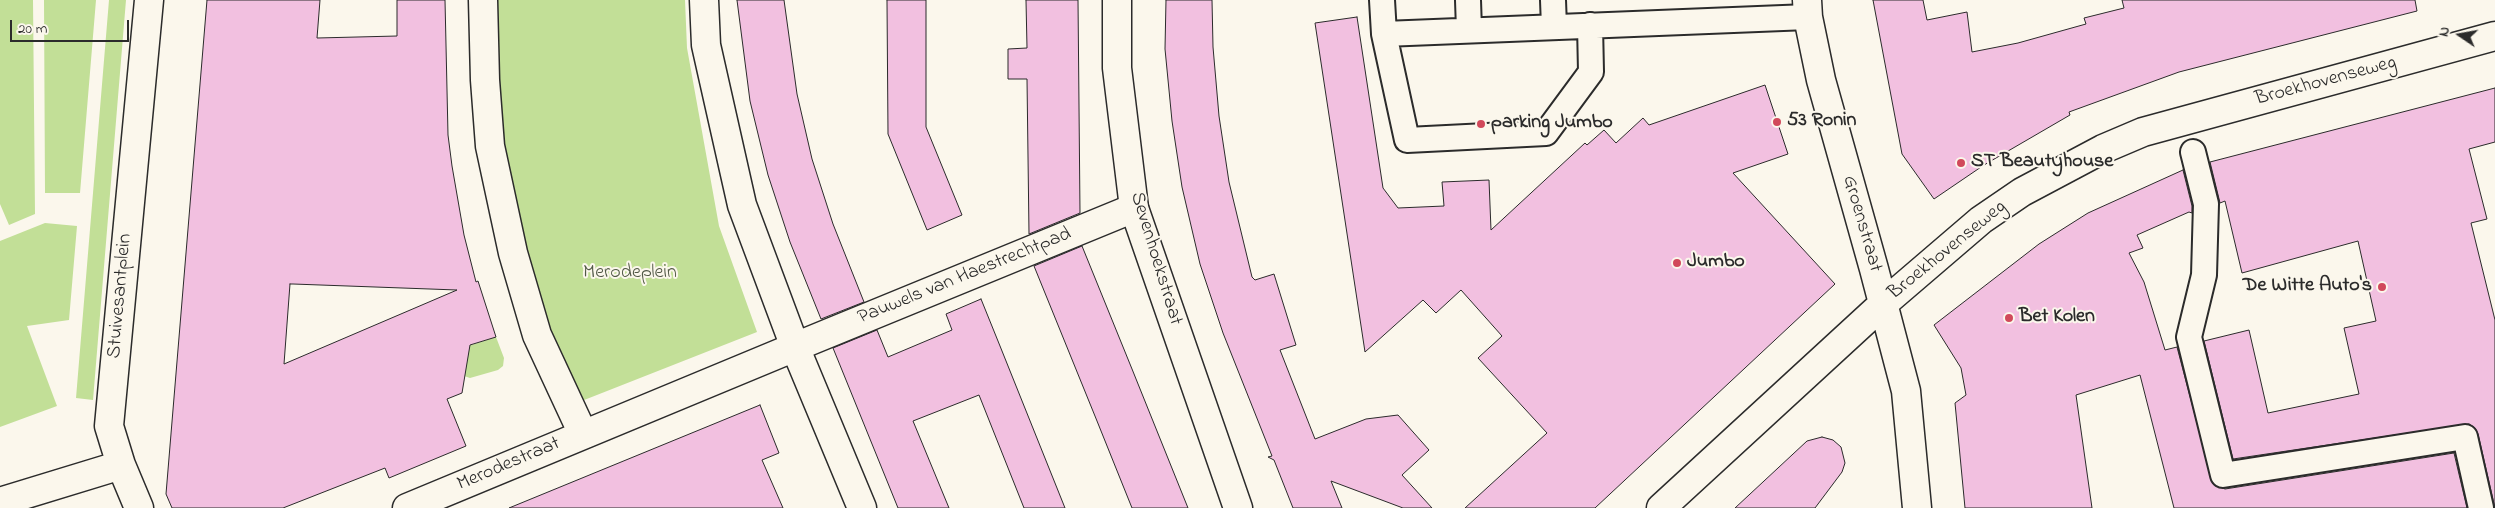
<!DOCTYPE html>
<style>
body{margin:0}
#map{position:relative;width:2495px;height:508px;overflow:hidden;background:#fbf7ec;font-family:"Indie Flower",sans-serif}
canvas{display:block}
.north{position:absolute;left:2435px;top:10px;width:50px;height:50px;-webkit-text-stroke:4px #fbf7ec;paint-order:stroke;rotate:282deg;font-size:14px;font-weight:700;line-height:20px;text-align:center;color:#2b2b2b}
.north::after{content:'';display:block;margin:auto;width:18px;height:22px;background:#2b2b2b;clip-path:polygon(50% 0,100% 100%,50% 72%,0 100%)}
.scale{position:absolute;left:10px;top:20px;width:119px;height:22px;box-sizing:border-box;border:2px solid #2b2b2b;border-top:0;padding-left:6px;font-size:15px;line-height:18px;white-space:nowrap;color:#2b2b2b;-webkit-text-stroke:4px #fbf7ec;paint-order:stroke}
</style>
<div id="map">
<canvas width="2495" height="508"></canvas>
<div class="north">N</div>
<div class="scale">20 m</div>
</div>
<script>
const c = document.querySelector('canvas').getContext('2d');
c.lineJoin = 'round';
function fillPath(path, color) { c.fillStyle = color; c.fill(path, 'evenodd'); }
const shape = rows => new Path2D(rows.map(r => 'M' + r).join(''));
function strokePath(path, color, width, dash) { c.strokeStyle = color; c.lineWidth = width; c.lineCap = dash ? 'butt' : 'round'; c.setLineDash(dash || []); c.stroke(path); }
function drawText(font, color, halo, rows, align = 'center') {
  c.font = font + ' "Indie Flower",sans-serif'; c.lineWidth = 4; c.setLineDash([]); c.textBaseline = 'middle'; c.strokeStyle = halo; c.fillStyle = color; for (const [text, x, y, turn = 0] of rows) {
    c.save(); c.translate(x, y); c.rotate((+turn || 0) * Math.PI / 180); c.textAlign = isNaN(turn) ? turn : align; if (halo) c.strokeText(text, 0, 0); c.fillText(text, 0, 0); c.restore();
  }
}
fillPath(shape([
 [0,0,33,0,35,214,9,225,0,204],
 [44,0,96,0,80,193,45,193],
 [109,0,126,0,93,400,76,398],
 [489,0,685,0,687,48,719,226,757,332,574,404,534,305,489,76],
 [45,223,77,226,69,320,27,326,57,406,0,427,0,241],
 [496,337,504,358,503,366,498,370,470,378,464,376,462,348]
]), '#c2df97');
const building = shape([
 [207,0,320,0,317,38,397,36,397,0,445,0,448,135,452,166,464,235,476,282,478,281,496,337,470,345,462,393,447,399,466,446,389,478,385,468,283,508,172,508,166,494,207,0],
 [290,284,293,284,457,290,284,364,290,284],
 [737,0,784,0,797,94,812,159,833,224,864,302,821,319,790,242,768,175,750,101,737,0],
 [887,0,926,0,926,127,962,215,927,230,888,134,887,0],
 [1026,0,1078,0,1080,213,1029,234,1027,79,1008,79,1008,49,1027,48,1026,0],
 [1166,0,1212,0,1213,47,1219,116,1229,182,1252,277,1255,280,1274,274,1296,345,1280,350,1315,439,1366,419,1398,415,1429,450,1402,475,1432,508,1403,508,1331,481,1342,508,1293,508,1274,460,1268,457,1272,456,1223,333,1200,264,1182,187,1172,121,1165,49,1166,0],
 [1873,0,1923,0,1927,20,1967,12,1972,52,2018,43,2086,24,2084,18,2124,8,2122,0,2415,0,2417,11,2179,72,2069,112,2070,115,1984,165,1934,199,1902,154,1873,0],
 [1357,17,1383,188,1398,208,1444,206,1442,182,1489,180,1491,230,1585,143,1587,145,1604,130,1616,143,1643,118,1649,125,1765,85,1788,154,1733,173,1835,284,1595,508,1465,508,1547,433,1478,358,1502,336,1461,290,1436,313,1423,300,1365,352,1315,23,1357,17],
 [2495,88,2495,142,2469,149,2487,219,2471,223,2495,320,2495,508,2478,434,2475,428,2469,424,2233,459,2204,341,2249,330,2268,413,2359,394,2344,328,2376,321,2358,241,2242,273,2225,201,2220,203,2210,162,2495,88],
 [2183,170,2192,206,2192,213,2189,212,2137,235,2143,248,2129,253,2144,282,2165,350,2177,347,2213,484,2225,489,2454,453,2467,508,2174,508,2140,375,2076,395,2092,508,1965,508,1955,403,1966,395,1961,368,1934,325,2039,244,2088,213,2183,170],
 [1082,246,1132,369,1188,508,1132,508,1097,421,1034,266,1082,246],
 [981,299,1000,346,1065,508,1024,508,979,395,913,421,949,508,898,508,833,348,877,330,888,357,952,330,946,314,981,299],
 [760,405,779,453,762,460,783,508,509,508,760,405],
 [1822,437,1833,440,1841,447,1845,463,1842,472,1815,508,1735,508,1807,441,1822,437]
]);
fillPath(building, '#f2c0e0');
strokePath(building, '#2b2b2b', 1);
const service = shape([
 [1382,0,1384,34,1407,140,1546,133,1591,72,1590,25],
 [1468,0,1469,30],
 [1553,0,1554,27],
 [1384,34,1808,17],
 [2193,152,2206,204,2204,275,2189,337,2223,475,2465,437,2481,508]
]);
const pedestrian = shape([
 [795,347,1134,208]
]);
const minor = shape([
 [483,0,485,80,490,146,513,253,537,335,583,434],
 [1117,0,1117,68,1134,208,1238,508],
 [795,347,862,508],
 [0,502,121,465],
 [139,508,121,465,109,426,149,0],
 [407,508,795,347,742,205,706,45,704,0]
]);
const tertiary = shape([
 [1807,0,1808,17,1821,80,1874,269,1906,391,1917,508],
 [1661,508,1883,304,1981,220,2022,192,2103,149,2143,132,2495,36]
]);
strokePath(service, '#2b2b2b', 28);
strokePath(pedestrian, '#2b2b2b', 31);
strokePath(minor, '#2b2b2b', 31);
strokePath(tertiary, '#2b2b2b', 31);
strokePath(service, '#fbf7ec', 24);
strokePath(pedestrian, '#fbf7ec', 28);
strokePath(minor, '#fbf7ec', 28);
strokePath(tertiary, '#fbf7ec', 28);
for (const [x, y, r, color] of [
 [1777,122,5,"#d1495b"],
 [1481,124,5,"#d1495b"],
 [1961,163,5,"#d1495b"],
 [1677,263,5,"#d1495b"],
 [2382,287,5,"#d1495b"],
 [2009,318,5,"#d1495b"]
]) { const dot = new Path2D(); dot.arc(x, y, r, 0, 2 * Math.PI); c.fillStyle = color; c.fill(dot); strokePath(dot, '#fbf7ec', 2); }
drawText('20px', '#2b2b2b', '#fbf7ec', [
 ["Broekhovenseweg",2326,82,-15],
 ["Groenstraat",1861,224,74],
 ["Broekhovenseweg",1948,251,-39],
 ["Sevenhoekstraat",1155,259,73],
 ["Pauwels van Haestrechtpad",965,277,-22],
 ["Stuivesantplein",121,296,-85],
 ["Merodestraat",509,465,-23]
]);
drawText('bold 20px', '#2b2b2b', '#fbf7ec', [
 ["53 Ronin",1787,122],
 ["parking Jumbo",1491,124],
 ["ST Beautyhouse",1971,163],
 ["Jumbo",1687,263],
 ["De Witte Auto's",2372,287,"right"],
 ["Bet Kolen",2019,318]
], 'left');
drawText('20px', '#515846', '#fbf7ec', [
 ["Merodeplein",630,274]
]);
</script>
